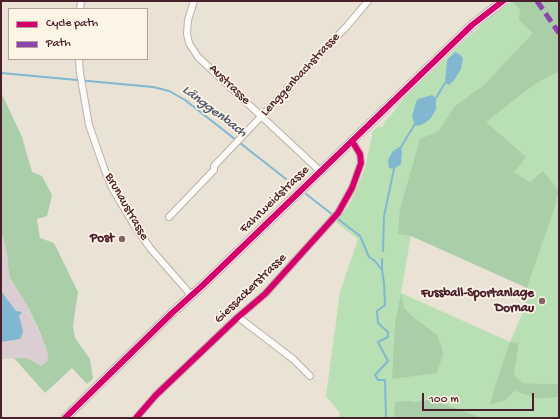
<!DOCTYPE html>
<meta charset="utf-8">
<style>
body{margin:0}
#map{position:relative;width:560px;height:419px;overflow:hidden;background:#eae2d4;font-family:"Gochi Hand",sans-serif}
canvas{display:block}
.frame{position:absolute;inset:0;border:2px solid #4a1f2b;pointer-events:none}
.legend{position:absolute;left:8px;top:8px;width:140px;height:52px;box-sizing:border-box;background:#fcf5e5;border:1px solid #b59f9b;margin:0;padding:5px 7px;list-style:none;font-size:12px;color:#4a1f2b}
.legend li{display:flex;align-items:center;gap:8px;height:20px}
.legend b{width:20px;border:1px solid #b59f9b}
.scale{position:absolute;left:422px;top:393px;width:112px;height:18px;box-sizing:border-box;border:2px solid #4a1f2b;border-top:0;padding-left:5px;font-size:12px;line-height:14px;white-space:nowrap;color:#4a1f2b;-webkit-text-stroke:3px #fcf5e5;paint-order:stroke}
</style>
<div id="map">
<canvas width="560" height="419"></canvas>
<div class="frame"></div>
<ul class="legend">
<li><b style="height:5px;background:#d6006c"></b>Cycle path</li>
<li><b style="height:5px;background:#8e44ad"></b>Path</li>
</ul>
<div class="scale">100 m</div>
</div>
<script>
const c = document.querySelector('canvas').getContext('2d');
c.lineJoin = 'round';
function fillPath(path, color) { c.fillStyle = color; c.fill(path, 'evenodd'); }
const shape = rows => new Path2D(rows.map(r => 'M' + r).join(''));
function strokePath(path, color, width, dash) { c.strokeStyle = color; c.lineWidth = width; c.lineCap = dash ? 'butt' : 'round'; c.setLineDash(dash || []); c.stroke(path); }
function drawText(font, color, halo, rows, align = 'center') {
  c.font = font + ' "Gochi Hand",sans-serif'; c.lineWidth = 3.5; c.setLineDash([]); c.textBaseline = 'middle'; c.strokeStyle = halo; c.fillStyle = color; for (const [text, x, y, turn = 0] of rows) {
    c.save(); c.translate(x, y); c.rotate((+turn || 0) * Math.PI / 180); c.textAlign = isNaN(turn) ? turn : align; if (halo) c.strokeText(text, 0, 0); c.fillText(text, 0, 0); c.restore();
  }
}
fillPath(shape([
 [1,187,2,233,7,254,9,276,27,305,47,350,48,360,41,366,27,358,1,359]
]), '#daced3');
fillPath(shape([
 [512,1,559,1,559,190,543,172,530,182,514,172,411,235,401,293,510,342,522,314,527,288,559,192,559,384,523,383,514,375,519,343,490,405,506,400,515,391,537,399,559,397,559,418,482,418,431,399,443,418,338,418,340,413,326,396,340,292,358,239,336,222,350,204,365,168,373,131,379,126,381,128,385,123,384,122,392,114,404,98,467,38,492,16]
]), '#b9e0b5');
fillPath(shape([
 [512,1,559,1,559,71,542,80,528,89,486,122,526,157,514,172,530,182,543,171,559,190,554,209,527,288,411,236,398,234,400,209,420,139,439,131,454,107,484,85,533,33,519,20,520,10],
 [1,92,22,137,32,172,42,176,52,195,47,216,37,219,40,238,54,243,78,292,73,326,75,338,90,359,93,379,87,384,72,368,45,393,14,358,27,358,41,366,48,360,47,350,38,328,27,305,9,276,7,254,2,233],
 [401,293,404,308,413,317,437,335,441,345,443,354,437,373,392,379,395,324],
 [510,342,519,343,514,375,523,383,559,384,559,397,537,399,515,391,506,400,490,405,494,389],
 [428,398,482,418,394,418,395,402,411,401,414,402,426,401]
]), '#a9cea8');
fillPath(shape([
 [455,52,459,54,463,58,461,69,455,79,449,85,445,83,447,60],
 [432,95,436,98,436,109,431,118,425,123,418,126,415,124,412,117,416,102,418,99],
 [399,147,401,147,402,152,401,164,394,169,389,168,388,160,393,151],
 [1,291,16,311,22,312,19,316,23,331,21,338,20,339,1,342]
]), '#81b7d0');
strokePath(shape([
 [1,73,153,87,169,91,185,100,286,179],
 [436,98,445,83],
 [401,147,415,124],
 [306,194,360,236,369,257,375,261,382,270,384,283,385,305,377,311,378,323,388,332,388,337,378,342,388,361,375,375,378,380,385,380,386,418],
 [383,251,384,216,394,169],
 [382,269,382,259]
]), '#81b7d0', 2);
const street = shape([
 [194,1,188,20,187,34,189,43,198,57,320,171],
 [80,9,81,1],
 [79,59,80,73,89,125,104,168,112,188,134,225,150,248,191,295],
 [169,217,214,170,214,166,235,144,347,26,368,1],
 [238,317,293,359,310,376],
 [136,418,156,395,238,317,265,294,338,213,352,188,361,163,360,154,352,141]
]);
const secondary = shape([
 [65,418,172,313,203,285,472,25,503,1]
]);
strokePath(street, '#bab1a9', 8);
strokePath(secondary, '#bab1a9', 10);
strokePath(street, '#fcfbf9', 6);
strokePath(secondary, '#fcfbf9', 8);
strokePath(shape([
 [537,1,559,33]
]), '#8e44ad', 5, [10, 5]);
strokePath(shape([
 [65,418,172,313,203,285,472,25,503,1],
 [136,418,156,395,238,317,265,294,338,213,352,188,361,163,360,154,352,141]
]), '#d6006c', 6);
for (const [x, y, r, color] of [
 [122,239,4,"#826366"],
 [542,301,4,"#826366"]
]) { const dot = new Path2D(); dot.arc(x, y, r, 0, 2 * Math.PI); c.fillStyle = color; c.fill(dot); strokePath(dot, '#fcf5e5', 1.5); }
drawText('13px', '#4a1f2b', '#fcf5e5', [
 ["Lenggenbachstrasse",301,75,-47],
 ["Austrasse",229,85,44],
 ["Fahrweidstrasse",275,200,-44],
 ["Brunaustrasse",126,207,60],
 ["Giessackerstrasse",251,289,-44]
]);
drawText('bold 13px', '#4a1f2b', '#fcf5e5', [
 ["Post",114,239],
 ["Fussball-Sportanlage",534,294],
 ["Dornau",534,309]
], 'right');
drawText('italic 14px', '#4e556d', '#fcf5e5', [
 ["Länggenbach",214,112,37]
]);
</script>
